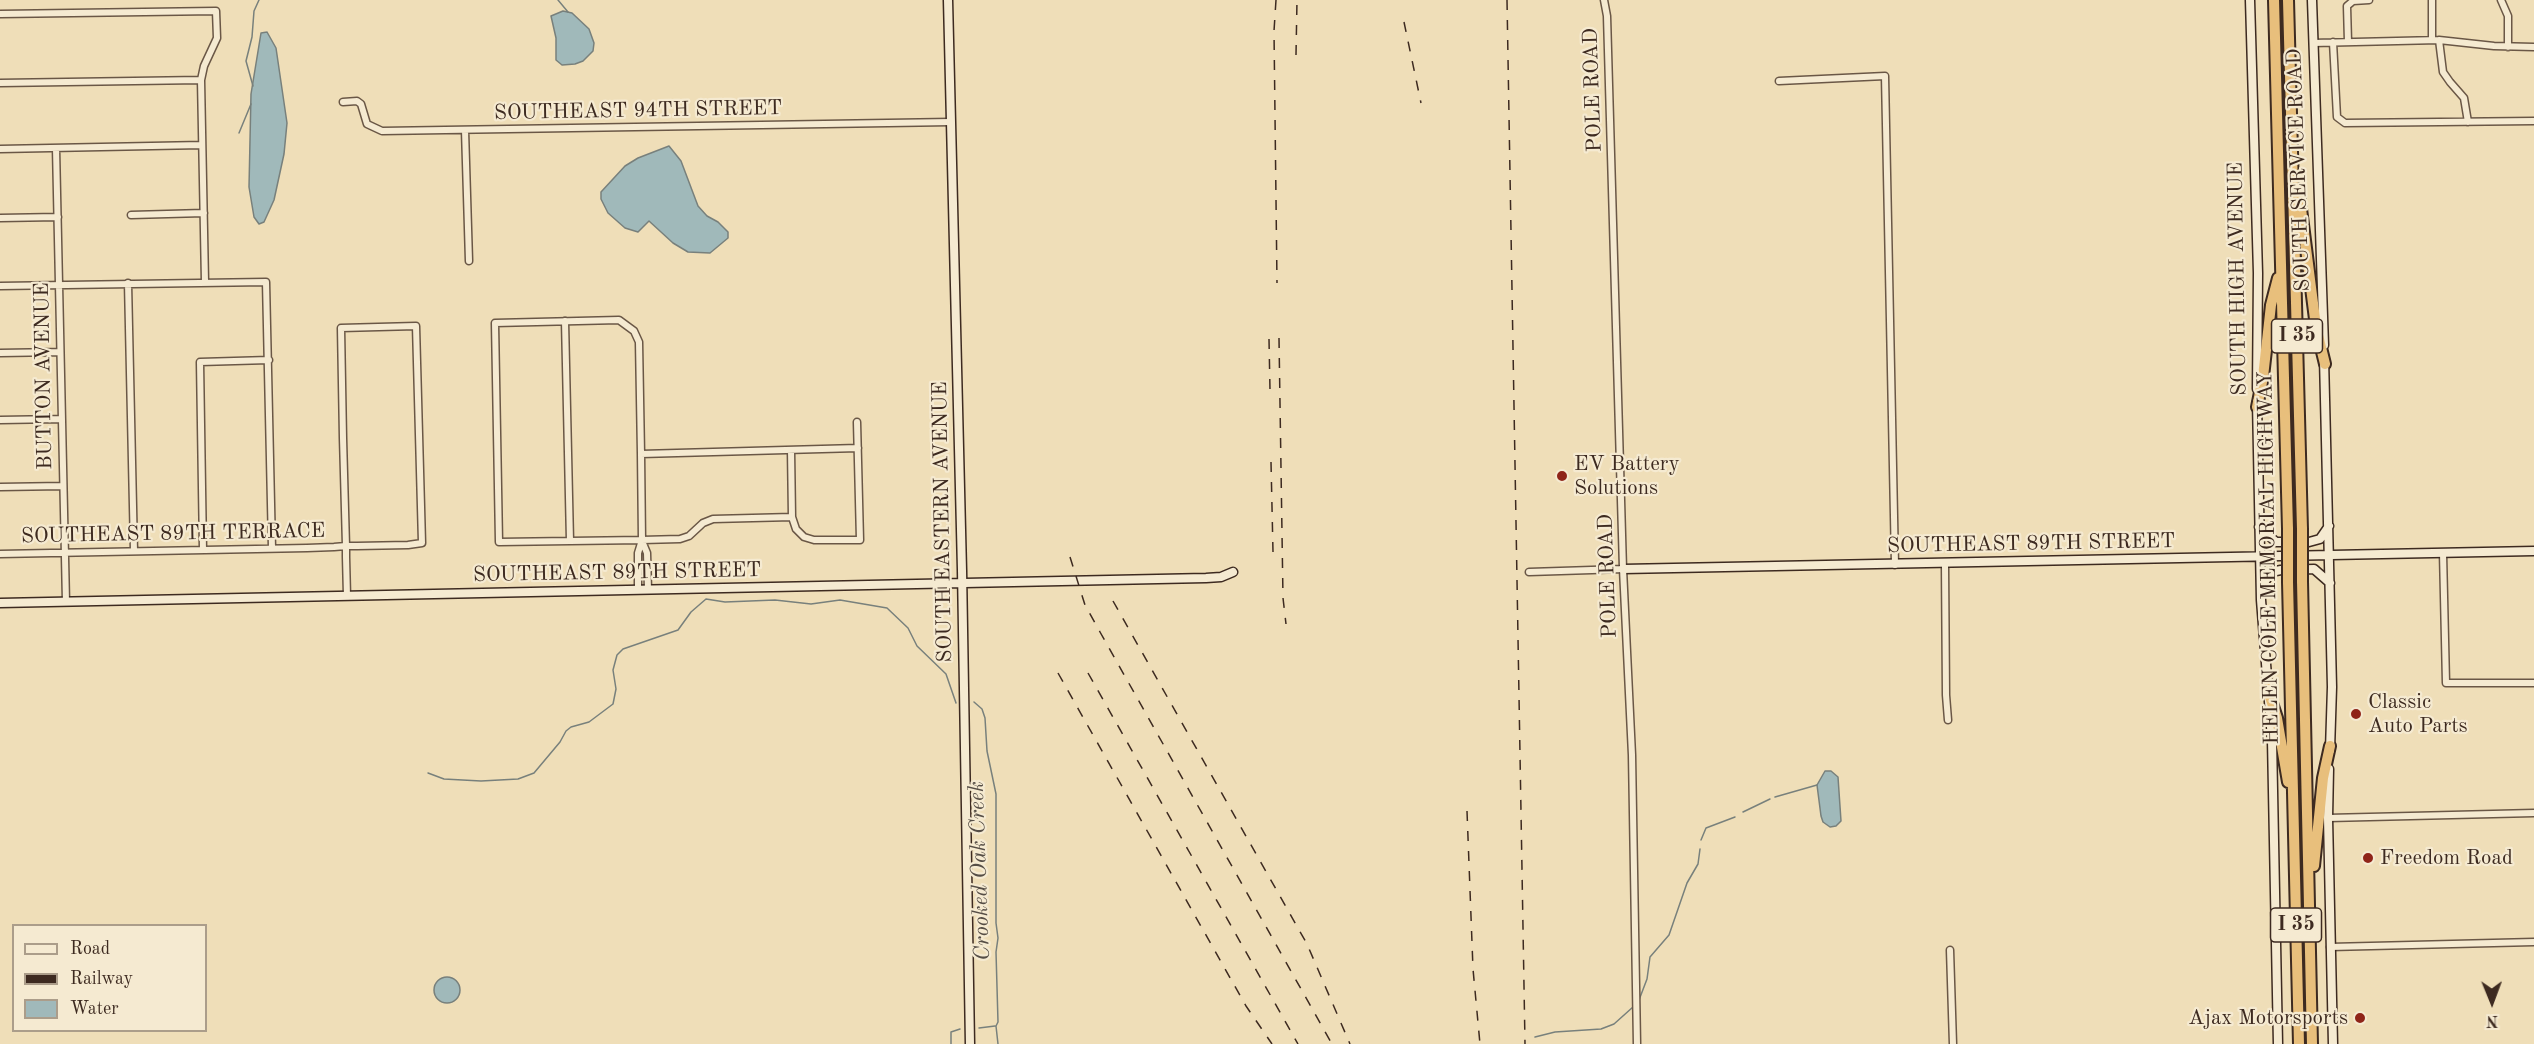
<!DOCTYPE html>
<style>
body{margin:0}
#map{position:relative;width:2534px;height:1044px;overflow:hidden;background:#efdeb8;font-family:"Old Standard TT",serif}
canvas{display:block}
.legend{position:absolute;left:12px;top:924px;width:195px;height:108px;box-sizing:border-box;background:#f5ead1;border:2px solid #ab9d8a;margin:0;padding:8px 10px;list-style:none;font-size:18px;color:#3d2a20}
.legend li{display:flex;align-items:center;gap:12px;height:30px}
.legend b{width:30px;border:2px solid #ab9d8a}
.north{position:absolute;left:2462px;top:972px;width:60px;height:60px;-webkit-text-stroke:4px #f5ead1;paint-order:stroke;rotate:179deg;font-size:16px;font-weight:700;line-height:24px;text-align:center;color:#3d2a20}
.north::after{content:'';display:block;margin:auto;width:21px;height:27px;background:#3d2a20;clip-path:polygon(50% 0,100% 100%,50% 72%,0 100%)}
</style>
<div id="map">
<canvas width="2534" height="1044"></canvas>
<ul class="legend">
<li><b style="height:8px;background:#f5ead1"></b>Road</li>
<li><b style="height:8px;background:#3d2a20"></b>Railway</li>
<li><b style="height:16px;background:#a0b9ba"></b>Water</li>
</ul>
<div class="north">N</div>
</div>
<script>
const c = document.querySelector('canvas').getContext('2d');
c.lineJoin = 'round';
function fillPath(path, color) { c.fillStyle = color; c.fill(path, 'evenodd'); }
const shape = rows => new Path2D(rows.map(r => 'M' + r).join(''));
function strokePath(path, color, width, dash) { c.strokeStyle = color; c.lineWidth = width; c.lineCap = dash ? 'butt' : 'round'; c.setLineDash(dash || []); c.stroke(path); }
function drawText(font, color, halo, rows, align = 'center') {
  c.font = font + ' "Old Standard TT",serif'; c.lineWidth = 4.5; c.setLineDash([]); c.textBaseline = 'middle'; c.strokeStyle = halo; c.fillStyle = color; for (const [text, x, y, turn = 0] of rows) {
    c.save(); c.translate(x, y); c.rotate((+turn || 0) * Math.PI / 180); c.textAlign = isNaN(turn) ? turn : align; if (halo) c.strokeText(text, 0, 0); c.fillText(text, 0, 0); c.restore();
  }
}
const water = shape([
 [563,11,572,13,589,29,594,43,593,51,583,61,575,64,562,65,556,60,556,38,551,16,563,11],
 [267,32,276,48,287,123,284,154,274,200,264,222,259,224,254,217,249,187,251,94,261,33,267,32],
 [669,146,681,161,698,206,707,216,718,222,728,232,728,238,710,253,688,252,673,243,649,221,638,232,625,228,608,213,601,199,601,192,625,166,638,158,669,146],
 [1825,771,1831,771,1838,777,1841,821,1836,826,1830,827,1823,822,1821,816,1817,785,1825,771],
 '434 990a13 13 0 1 1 26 0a13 13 0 1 1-26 0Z'
]);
fillPath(water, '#a0b9ba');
strokePath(water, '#78807c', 1.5);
strokePath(shape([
 [558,0,568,12],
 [253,86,246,61,252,37,254,11,259,0],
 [239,133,251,104],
 [974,702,982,709,985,718,987,751,996,794,996,923,998,938,996,952,998,1022,996,1026,998,1044],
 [428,773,444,779,481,781,518,779,534,773,560,742,566,731,571,727,589,722,613,704,616,689,613,670,617,655,623,649,678,630,691,612,706,599,725,602,775,600,811,604,840,600,887,608,908,628,917,646,946,674,956,703],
 [1775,797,1817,785],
 [1743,812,1770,799],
 [1701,840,1706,828,1735,817],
 [1639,1000,1647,979,1650,957,1669,935,1687,883,1698,864,1700,849],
 [979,1028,995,1026],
 [1535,1037,1555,1032,1601,1029,1614,1024,1633,1007],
 [951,1044,951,1032,960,1029]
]), '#78807c', 1.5);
const street = shape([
 [1604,0,1607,16,1623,569,1632,755,1637,1044],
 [2432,0,2432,40],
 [2501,0,2508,16,2508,47],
 [0,14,216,11,217,38,204,66,201,80,205,282],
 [2439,40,2443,72,2450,82,2464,98,2468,122],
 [2333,42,2337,117,2345,123,2534,121],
 [2348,42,2347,6,2353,1,2369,0],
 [2313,43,2439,40,2494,46,2534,47],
 [1779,81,1885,76,1895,565],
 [0,83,201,80],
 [343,102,357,101,361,104,367,124,382,131,951,122],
 [465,130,469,261],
 [56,148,66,602],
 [0,149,202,145],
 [131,215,204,213],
 [0,218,58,217],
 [128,283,134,551],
 [0,286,266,282,272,548],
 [565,321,570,541],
 [0,353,60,352],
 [0,420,61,419],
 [791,450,792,517,796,529,804,537,814,540,860,540,857,422],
 [641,454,858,448],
 [0,487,63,486],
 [642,541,647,553,648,590],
 [203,550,200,362,269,360],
 [2443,553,2446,683,2534,683],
 [0,554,307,548,334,547,346,546,357,546,408,545,422,543,416,326,341,328,343,438,346,546,346,557,347,596],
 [1945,564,1946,695,1948,720],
 [1529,572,1623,569],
 [638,590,638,553,642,540,641,454,639,342,634,331,619,320,495,323,499,542,570,541,642,540,680,539,689,536,703,523,713,519,792,517],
 [2328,818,2534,813],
 [2330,947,2534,942],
 [1950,950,1953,1044]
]);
const secondary = shape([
 [948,0,962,570,970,1044],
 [2250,0,2258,273,2257,389],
 [2312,0,2324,345],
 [2324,358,2332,687,2330,750],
 [2257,402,2261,600,2272,740,2278,1044],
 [2259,527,2276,542,2309,542,2320,539,2329,526],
 [1623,569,2534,551],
 [2262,586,2271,572,2281,570,2314,569,2330,583],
 [0,603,1206,578,1221,577,1233,572],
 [2329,769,2328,818,2333,1044]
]);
const highway = shape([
 [2274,0,2288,529],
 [2288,0,2302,529],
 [2299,193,2316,327,2325,364],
 [2257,407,2263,377,2271,305,2278,278],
 [2302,581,2312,1044],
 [2288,582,2299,1044],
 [2267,688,2277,718,2288,782],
 [2314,866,2323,778,2330,746]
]);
strokePath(street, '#6a5746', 9);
strokePath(secondary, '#3d2a20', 11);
strokePath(highway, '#3d2a20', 14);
strokePath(street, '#f5ead1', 6);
strokePath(secondary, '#f5ead1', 8);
strokePath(highway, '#e8bf7c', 10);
strokePath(shape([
 [1276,0,1274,31,1277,283],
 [1507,0,1525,1044],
 [1404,22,1421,103],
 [1296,55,1297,0],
 [1279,338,1283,598,1286,624],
 [1269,339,1270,390],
 [1271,462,1273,552],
 [1070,557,1085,605,1100,632,1332,1044],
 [1113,601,1307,944,1350,1044],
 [1058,673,1246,1006,1272,1044],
 [1088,673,1298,1044],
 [1467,811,1473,969,1480,1044]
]), '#3d2a20', 1.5, [10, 10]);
const highwayBridge = shape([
 [2288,529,2288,582],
 [2302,529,2302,581]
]);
strokePath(highwayBridge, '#3d2a20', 14, []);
strokePath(highwayBridge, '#e8bf7c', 10);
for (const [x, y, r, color] of [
 [1562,476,6,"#8f2418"],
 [2356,714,6,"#8f2418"],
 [2368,858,6,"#8f2418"],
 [2360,1018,6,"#8f2418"]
]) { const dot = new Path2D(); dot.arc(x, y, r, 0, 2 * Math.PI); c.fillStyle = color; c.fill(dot); strokePath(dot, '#f5ead1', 2); }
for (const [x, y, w] of [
 [2297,336,51],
 [2296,925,51]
]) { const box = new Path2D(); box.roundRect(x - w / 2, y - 17, w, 34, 4.5); c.fillStyle = '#f5ead1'; c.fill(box); strokePath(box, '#3d2a20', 1.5); }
drawText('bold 20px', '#3d2a20', null, [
 ["I 35",2297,336],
 ["I 35",2296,925]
]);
drawText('21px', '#3d2a20', '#f5ead1', [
 ["POLE ROAD",1593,90,-92],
 ["SOUTHEAST 94TH STREET",638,111,-1],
 ["SOUTH SERVICE ROAD",2299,170,-92],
 ["SOUTH HIGH AVENUE",2238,279,-91],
 ["BUTTON AVENUE",44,376,-91],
 ["SOUTH EASTERN AVENUE",943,522,-91],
 ["SOUTHEAST 89TH TERRACE",173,534,-1],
 ["SOUTHEAST 89TH STREET",2031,544,-1],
 ["HELEN COLE MEMORIAL HIGHWAY",2269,558,-91],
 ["SOUTHEAST 89TH STREET",617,573,-1],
 ["POLE ROAD",1608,576,-92]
]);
drawText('21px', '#3d2a20', '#f5ead1', [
 ["EV Battery",1574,464],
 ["Solutions",1574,488],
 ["Classic",2368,702],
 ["Auto Parts",2368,726],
 ["Freedom Road",2380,858],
 ["Ajax Motorsports",2348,1018,"right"]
], 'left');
drawText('italic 22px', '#564e46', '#f5ead1', [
 ["Crooked Oak Creek",980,871,-92]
]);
</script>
